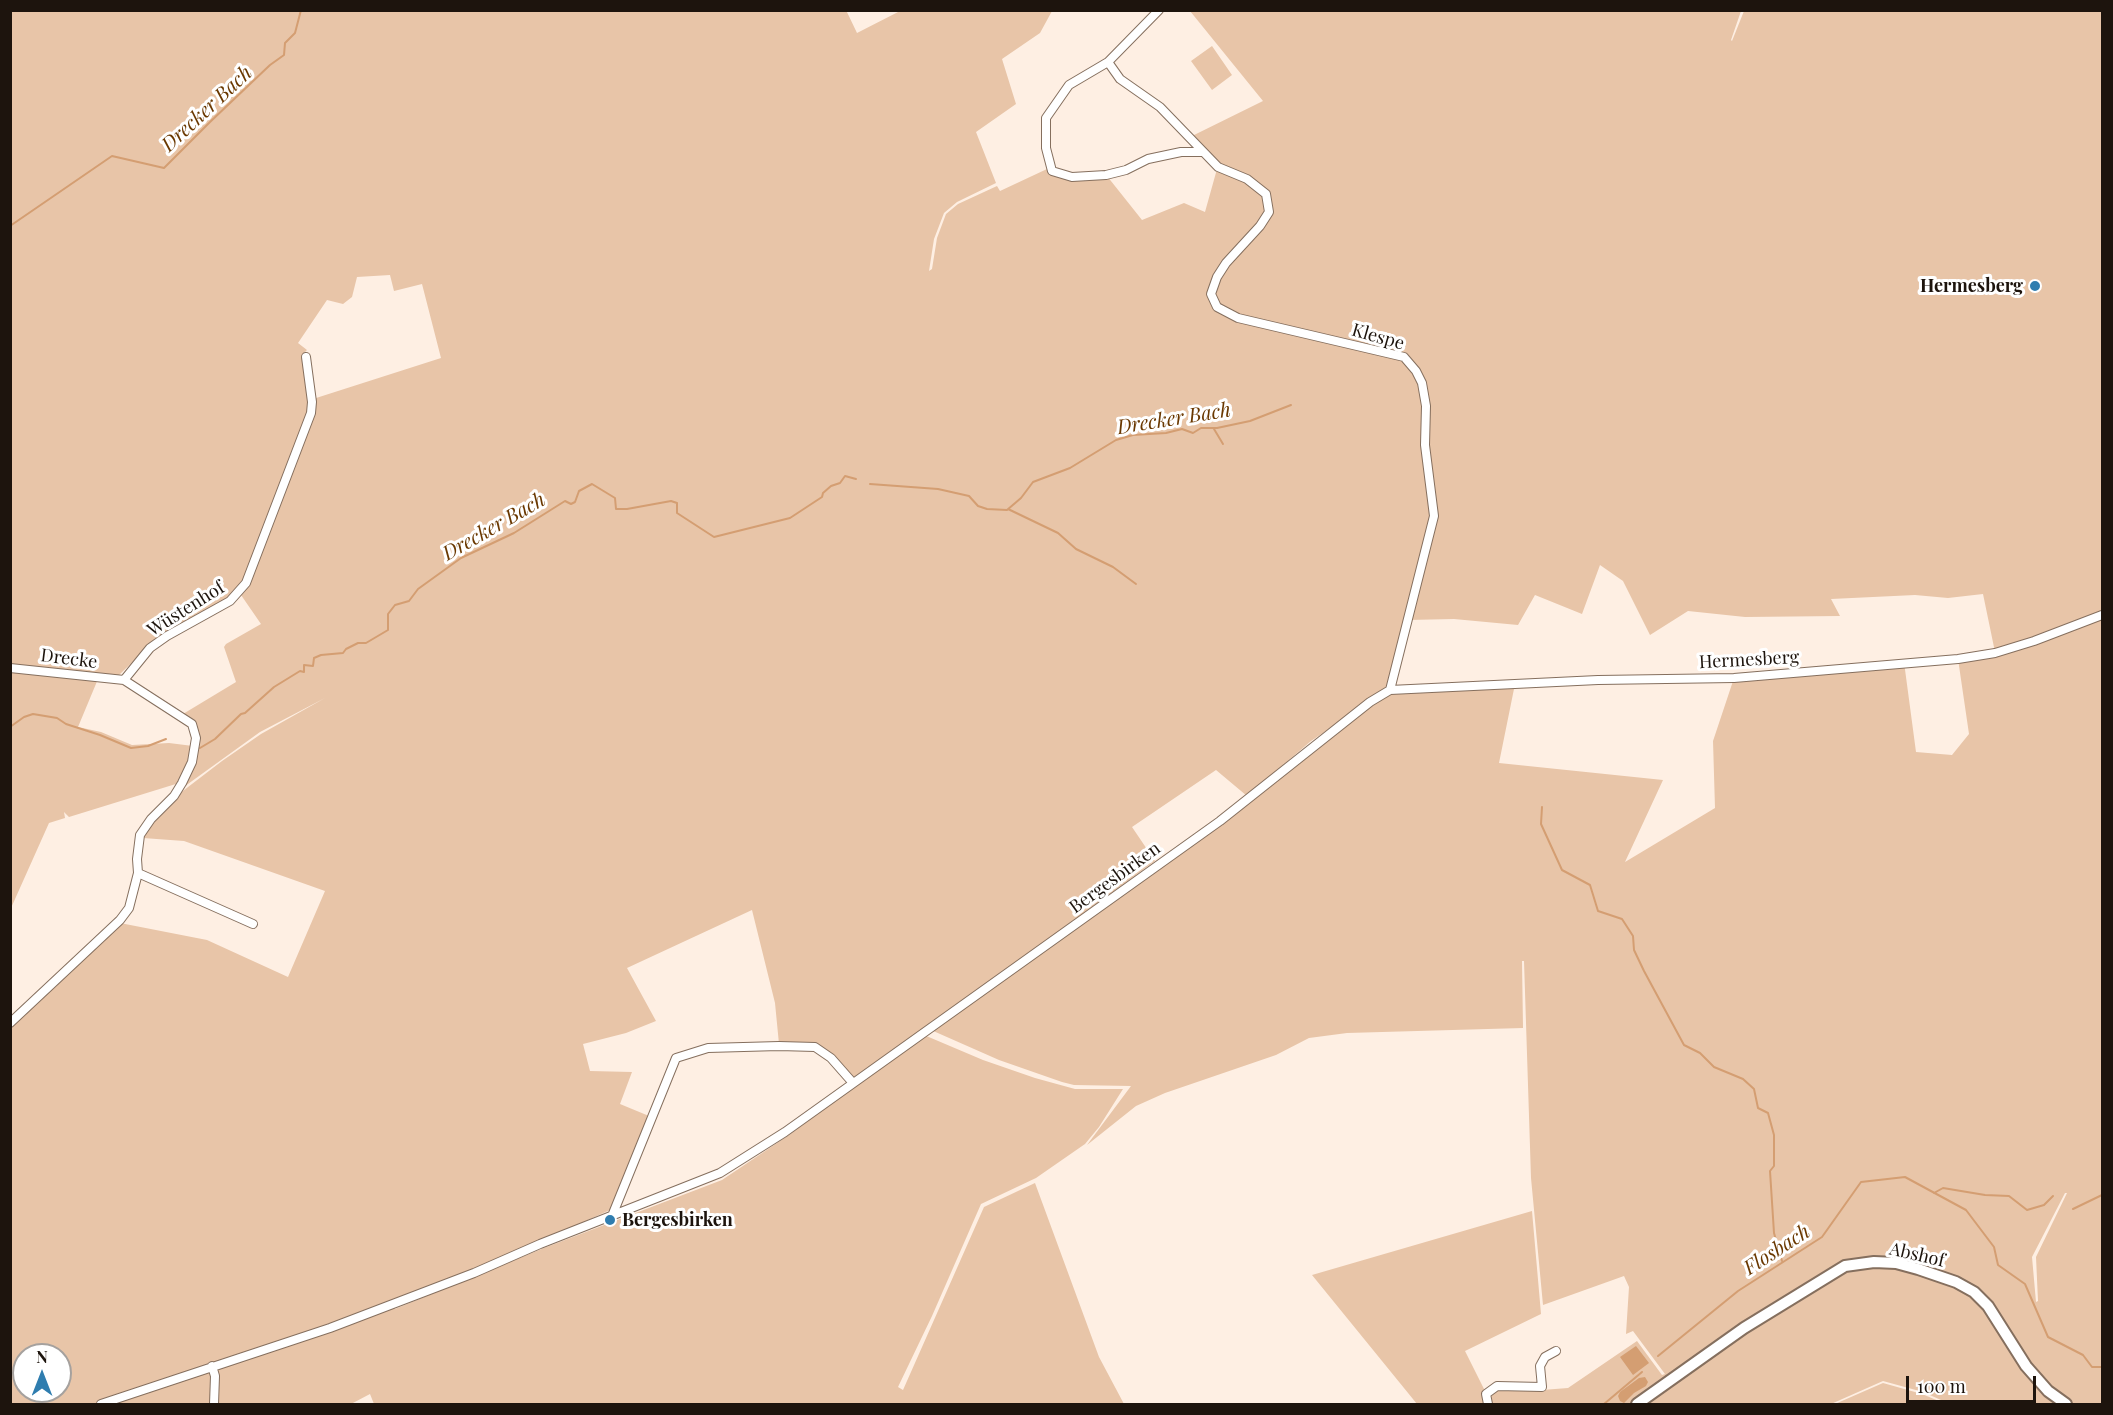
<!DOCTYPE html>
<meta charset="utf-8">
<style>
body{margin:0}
#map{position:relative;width:2113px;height:1415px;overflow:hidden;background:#feefe3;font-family:"Playfair Display",serif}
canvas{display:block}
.frame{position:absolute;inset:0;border:12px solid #1d140d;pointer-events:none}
.north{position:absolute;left:12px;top:1343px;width:60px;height:60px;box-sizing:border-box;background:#fff;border:2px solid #a5a19e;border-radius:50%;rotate:0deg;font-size:16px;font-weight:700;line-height:24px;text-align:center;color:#1d140d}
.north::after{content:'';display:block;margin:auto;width:21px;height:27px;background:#2f7daf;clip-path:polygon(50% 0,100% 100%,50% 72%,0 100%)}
.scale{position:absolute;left:1906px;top:1376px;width:130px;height:27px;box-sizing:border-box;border:3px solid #1d140d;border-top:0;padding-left:8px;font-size:18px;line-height:21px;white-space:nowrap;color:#1d140d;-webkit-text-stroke:4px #fff;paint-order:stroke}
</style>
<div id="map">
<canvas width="2113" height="1415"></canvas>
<div class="frame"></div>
<div class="north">N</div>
<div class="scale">100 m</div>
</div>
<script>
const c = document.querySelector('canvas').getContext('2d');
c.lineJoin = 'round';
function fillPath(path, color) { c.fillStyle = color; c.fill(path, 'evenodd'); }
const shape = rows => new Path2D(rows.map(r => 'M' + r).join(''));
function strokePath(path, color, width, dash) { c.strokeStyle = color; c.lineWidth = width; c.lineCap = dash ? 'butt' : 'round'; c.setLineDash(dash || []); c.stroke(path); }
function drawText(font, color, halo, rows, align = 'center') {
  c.font = font + ' "Playfair Display",serif'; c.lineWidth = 6; c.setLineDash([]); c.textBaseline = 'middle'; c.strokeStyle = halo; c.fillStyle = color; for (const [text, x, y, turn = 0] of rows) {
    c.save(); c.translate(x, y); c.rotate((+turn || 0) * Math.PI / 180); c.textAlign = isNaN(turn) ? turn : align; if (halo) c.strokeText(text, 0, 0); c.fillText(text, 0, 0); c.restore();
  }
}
fillPath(shape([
 [846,10,857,33,900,11,1052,11,1040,33,1002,59,1016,104,976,132,996,183,957,202,944,213,934,239,929,271,932,269,937,238,946,214,958,204,997,186,1000,191,1047,169,1053,175,1107,176,1142,220,1184,203,1205,212,1217,169,1247,180,1264,195,1267,211,1261,222,1225,262,1209,295,1216,309,1403,359,1421,384,1432,509,1388,689,1311,741,1247,796,1216,770,1132,827,1155,861,931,1025,853,1078,844,1066,818,1044,779,1044,775,1003,752,910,627,968,656,1021,626,1033,583,1044,590,1071,632,1072,620,1104,649,1116,612,1209,540,1242,392,1302,395,1309,544,1248,722,1180,789,1135,924,1035,983,1060,1035,1078,1075,1089,1123,1089,1099,1127,1085,1144,1036,1178,981,1204,932,1316,898,1387,903,1390,984,1207,1035,1183,1099,1357,1124,1404,374,1404,370,1394,351,1404,11,1404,11,1027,120,923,207,940,288,977,325,891,184,841,143,838,153,821,175,797,222,761,261,734,325,698,260,732,181,789,198,737,183,714,236,682,224,647,226,644,261,624,241,595,248,585,313,399,441,358,422,284,394,291,390,275,357,277,352,297,343,304,327,300,298,343,307,350,304,353,308,412,244,582,227,601,148,647,119,675,108,676,11,665,11,11],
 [24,1355,60,1355,60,1391,24,1391],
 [1190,11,1741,11,1731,40,1732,41,1744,11,2102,11,2102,1404,1950,1404,1923,1392,1883,1381,1831,1404,1489,1404,1487,1399,1497,1388,1542,1390,1568,1388,1637,1341,1662,1375,1665,1374,1633,1331,1626,1334,1629,1287,1624,1276,1543,1305,1531,1178,1524,961,1522,961,1523,1028,1347,1033,1309,1038,1276,1055,1165,1093,1136,1106,1087,1145,1131,1086,1074,1085,1062,1082,999,1060,931,1030,1208,833,1390,690,1515,684,1499,763,1663,780,1625,862,1715,808,1713,741,1734,678,1904,662,1916,752,1952,755,1969,734,1958,659,1995,652,1983,594,1948,598,1915,595,1831,599,1840,616,1745,617,1688,611,1650,635,1623,581,1600,565,1582,614,1535,595,1518,625,1454,619,1408,620,1435,516,1427,445,1425,382,1404,356,1239,317,1218,306,1213,294,1219,278,1228,264,1270,212,1267,193,1219,166,1190,137,1263,101],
 [2065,1193,2067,1193,2036,1257,2038,1301,2036,1302,2032,1257],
 [1212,46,1232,75,1212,90,1191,61],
 [11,669,98,679,78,727,101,732,132,745,169,743,193,746,179,783,69,817,64,812,65,818,49,823,11,908],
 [1532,1211,1541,1314,1465,1351,1486,1393,1487,1404,1417,1404,1312,1275],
 [1883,1383,1922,1394,1946,1404,1835,1404]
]), '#e8c5a8');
fillPath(shape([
 [1636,1346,1649,1363,1633,1375,1620,1357],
 [1645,1377,1648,1382,1646,1386,1634,1393,1624,1403,1620,1401,1618,1396,1620,1392,1639,1378]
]), '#d49e72');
strokePath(shape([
 [10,226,112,156,164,168,210,122,270,65,284,55,285,43,295,33,301,10],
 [1214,429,1223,444],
 [870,484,938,489,969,496,978,506,987,509,1007,510,1021,498,1033,482,1070,468,1116,440,1133,435,1166,433,1182,429,1193,433,1201,428,1217,428,1250,421,1291,405],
 [1008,509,1058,533,1076,549,1113,567,1136,584],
 [10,727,24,717,33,714,57,718,66,724,100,735,131,748,148,746,166,739],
 [200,748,215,739,241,714,245,713,274,687,300,671,304,672,304,665,313,666,314,658,321,655,343,653,346,649,358,643,366,643,388,630,388,614,395,605,409,601,418,589,461,558,514,533,565,501,571,504,575,502,579,491,592,484,615,498,616,509,627,509,671,501,677,503,677,513,714,537,790,518,822,497,823,493,831,486,840,483,845,476,856,479],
 [1542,807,1541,824,1562,870,1590,885,1598,911,1622,919,1633,936,1634,950,1644,971,1684,1045,1700,1053,1714,1067,1743,1079,1754,1089,1758,1108,1768,1113,1774,1135,1774,1166,1770,1171,1774,1233,1782,1261],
 [1934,1193,1943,1188,1985,1195,2009,1196,2027,1210,2044,1205,2053,1196],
 [2073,1209,2102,1195],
 [1658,1356,1738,1291,1822,1237,1861,1182,1905,1177,1966,1210,1994,1247,1998,1265,2025,1284,2048,1337,2083,1355,2092,1367,2102,1367],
 [1604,1404,1642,1372]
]), '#d49e72', 2);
const street = shape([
 [1159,10,1108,62,1120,79,1160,107,1218,167,1247,179,1266,194,1269,212,1260,226,1226,263,1217,277,1211,294,1217,307,1238,318,1404,357,1416,371,1422,383,1426,406,1425,445,1434,516,1390,690],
 [1108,62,1069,85,1046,118,1046,148,1052,171,1072,177,1106,175,1126,170,1148,159,1181,152,1202,152],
 [10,668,124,680,192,724,196,738,192,762,182,783,174,796,151,819,140,835,137,859,138,873,129,908,120,920,10,1023],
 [124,680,150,648,167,636,230,601,246,583,311,413,312,402,306,357],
 [138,873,253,924],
 [612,1216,676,1058,708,1048,779,1046,815,1047,831,1058,853,1083],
 [212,1366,215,1376,214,1404],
 [101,1404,330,1328,474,1273,540,1244,720,1173,785,1132,1220,821,1370,702,1390,690,1598,680,1734,678,1958,659,1995,653,2034,641,2102,615],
 [1488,1404,1486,1394,1497,1386,1542,1387,1540,1366,1545,1357,1556,1351]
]);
const secondary = shape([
 [1637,1404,1744,1328,1845,1266,1874,1262,1896,1263,1918,1269,1956,1282,1974,1292,1988,1306,2026,1366,2048,1391,2066,1404]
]);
strokePath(street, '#856f5e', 10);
strokePath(secondary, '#856f5e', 14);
strokePath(street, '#fff', 8);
strokePath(secondary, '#fff', 10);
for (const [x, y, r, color] of [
 [2035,286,6,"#2f7daf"],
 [610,1220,6,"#2f7daf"]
]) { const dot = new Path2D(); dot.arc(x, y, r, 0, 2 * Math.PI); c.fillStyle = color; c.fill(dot); strokePath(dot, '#fff', 2); }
drawText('bold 18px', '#1d140d', '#fff', [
 ["Hermesberg",2023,286],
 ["Bergesbirken",622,1220,"left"]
], 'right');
drawText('18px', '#1d140d', '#fff', [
 ["Klespe",1378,337,16],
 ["Wüstenhof",186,609,-32],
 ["Drecke",69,659,7],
 ["Hermesberg",1749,660,-3],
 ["Bergesbirken",1115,878,-36],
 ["Abshof",1917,1255,13]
]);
drawText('italic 20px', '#6a3800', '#fff', [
 ["Drecker Bach",207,109,-43],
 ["Drecker Bach",1174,419,-9],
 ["Drecker Bach",494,527,-30],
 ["Flosbach",1777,1250,-33]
]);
</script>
